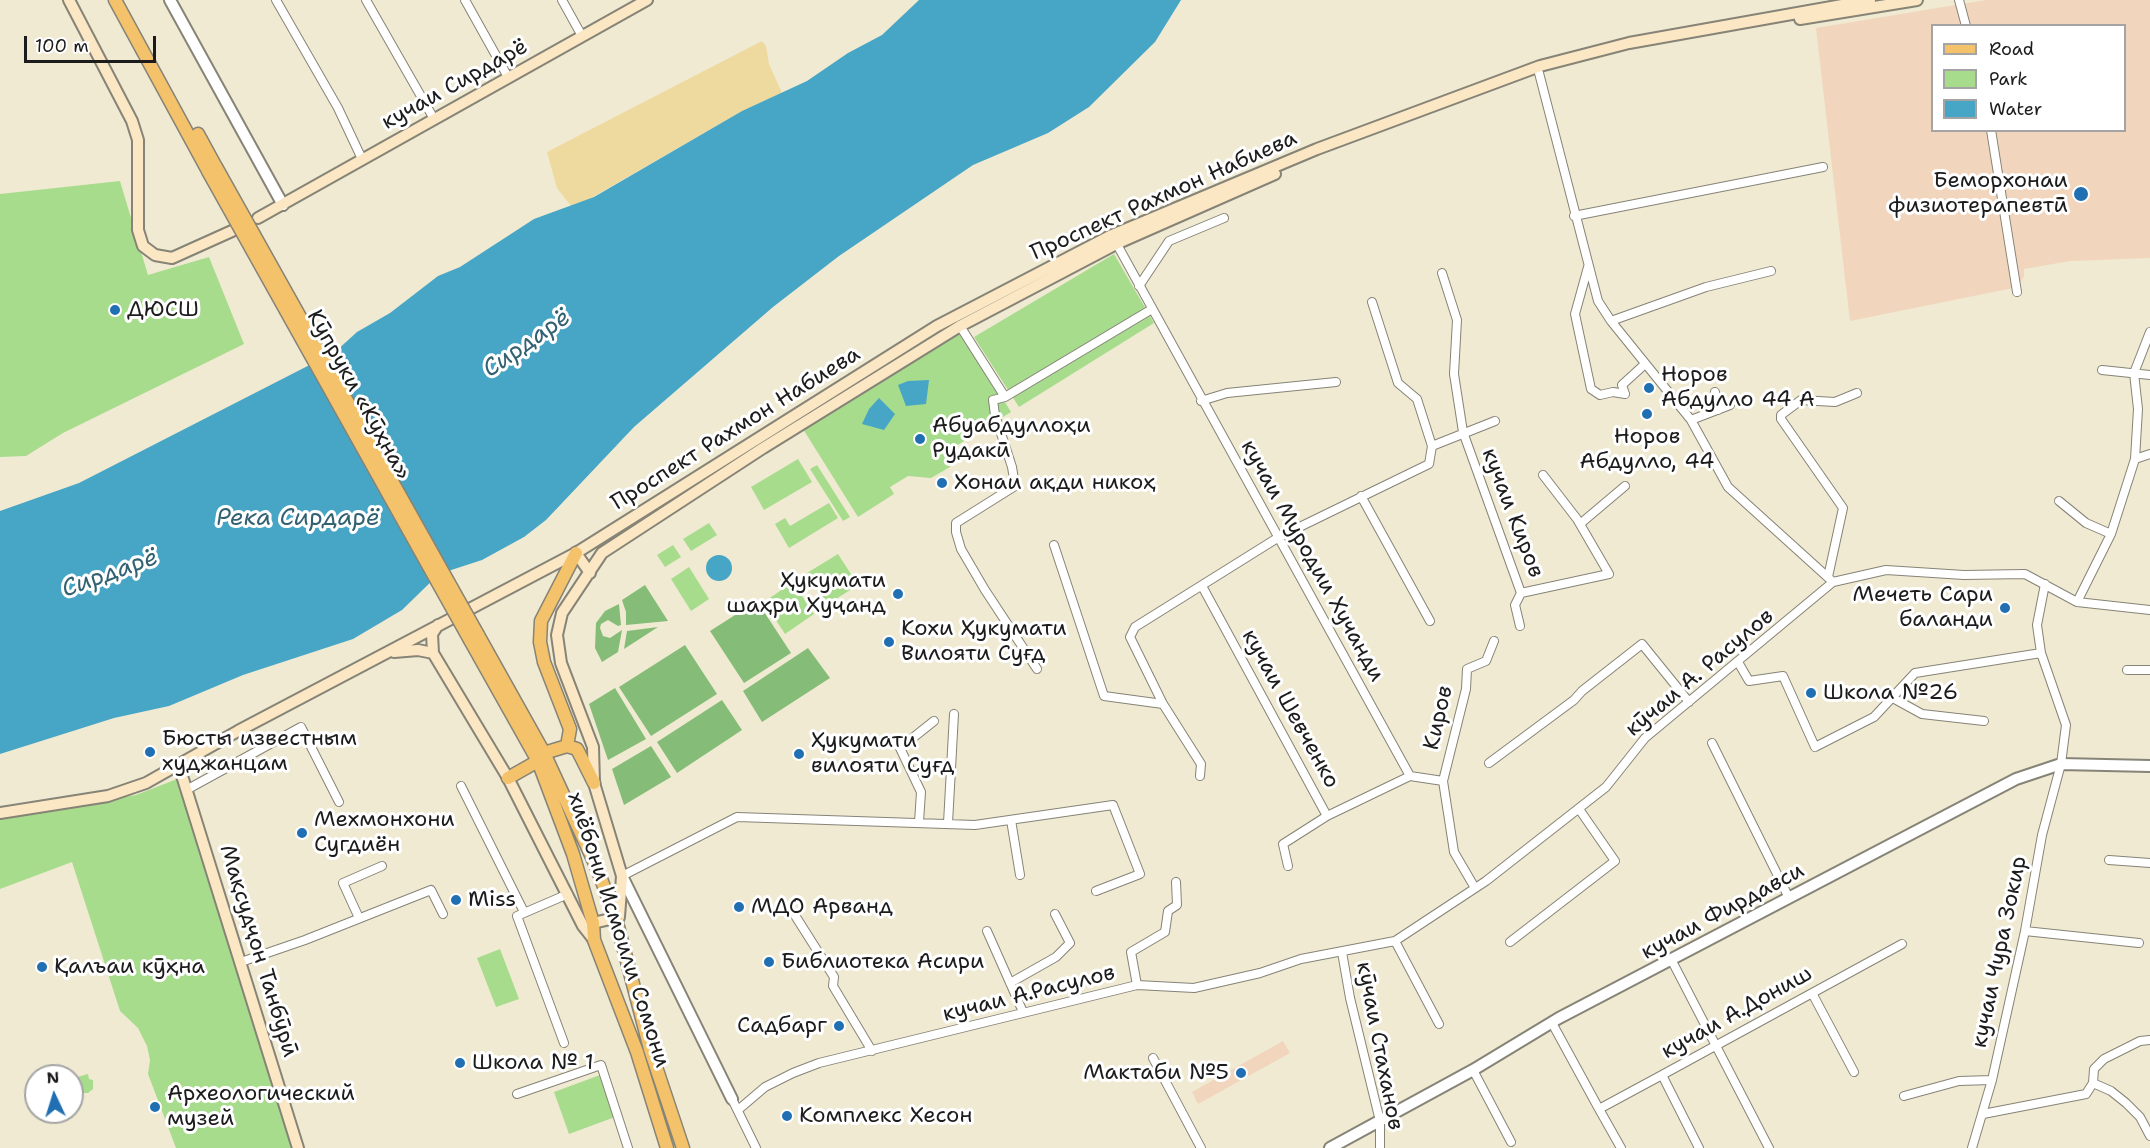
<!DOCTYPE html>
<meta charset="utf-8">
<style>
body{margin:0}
#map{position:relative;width:2150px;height:1148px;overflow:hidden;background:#f0ead2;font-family:"Shantell Sans",sans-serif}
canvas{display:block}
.legend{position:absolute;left:1931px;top:24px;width:195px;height:108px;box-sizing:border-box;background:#fff;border:2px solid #a4a4a4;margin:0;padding:8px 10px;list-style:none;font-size:18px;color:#1c1c1c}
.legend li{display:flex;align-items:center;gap:12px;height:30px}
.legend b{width:30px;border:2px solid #a4a4a4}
.north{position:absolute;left:24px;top:1064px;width:60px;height:60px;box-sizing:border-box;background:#fff;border:2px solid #a4a4a4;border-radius:50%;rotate:356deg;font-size:16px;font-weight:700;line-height:24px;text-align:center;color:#1c1c1c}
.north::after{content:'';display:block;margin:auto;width:21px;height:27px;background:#1f6fb2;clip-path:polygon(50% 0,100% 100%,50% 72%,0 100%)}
.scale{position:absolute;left:24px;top:36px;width:132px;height:27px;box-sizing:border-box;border:3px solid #1c1c1c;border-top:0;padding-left:8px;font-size:18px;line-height:21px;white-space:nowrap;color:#1c1c1c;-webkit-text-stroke:4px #fff;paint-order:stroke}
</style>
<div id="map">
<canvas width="2150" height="1148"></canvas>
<ul class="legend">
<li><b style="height:8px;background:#f4c26a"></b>Road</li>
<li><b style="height:16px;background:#a7dc8d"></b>Park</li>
<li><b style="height:16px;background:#47a6c6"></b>Water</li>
</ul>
<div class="north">N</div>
<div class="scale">100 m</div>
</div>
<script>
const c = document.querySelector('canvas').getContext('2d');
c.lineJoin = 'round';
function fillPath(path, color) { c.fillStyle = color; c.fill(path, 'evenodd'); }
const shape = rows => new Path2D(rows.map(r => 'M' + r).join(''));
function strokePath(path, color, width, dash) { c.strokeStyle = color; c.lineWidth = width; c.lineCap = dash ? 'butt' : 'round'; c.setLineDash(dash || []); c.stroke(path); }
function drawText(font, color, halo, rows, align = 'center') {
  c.font = font + ' "Shantell Sans",sans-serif'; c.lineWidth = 6; c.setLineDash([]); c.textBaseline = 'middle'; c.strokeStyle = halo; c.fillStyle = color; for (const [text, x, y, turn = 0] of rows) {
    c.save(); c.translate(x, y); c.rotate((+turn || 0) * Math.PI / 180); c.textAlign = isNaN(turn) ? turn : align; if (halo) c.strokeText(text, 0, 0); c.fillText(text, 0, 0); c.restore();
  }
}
fillPath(shape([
 [1986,0,2150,0,2150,258,2070,261,2024,269,2024,276,2018,287,1850,321,1816,28],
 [1932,26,2124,26,2124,130,1932,130],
 [1283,1041,1290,1053,1198,1104,1192,1092]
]), '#f1d5bd');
fillPath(shape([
 [120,181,148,275,209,257,244,344,63,433,26,456,0,457,0,194],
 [1114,254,1154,323,1019,407,974,337],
 [961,331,1011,412,956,446,950,467,931,478,908,476,890,487,894,494,858,517,803,429],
 [798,459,812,482,764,510,751,487],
 [817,465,850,517,843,521,810,469],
 [829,503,838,518,789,548,775,524,785,518,790,526],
 [709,523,717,535,691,551,683,539],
 [673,545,681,557,665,567,657,555],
 [838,554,858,585,828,604,807,573],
 [689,567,709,599,691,611,671,579],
 [793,582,814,614,785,634,764,602],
 [177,779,292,1148,176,1148,148,1074,150,1060,147,1046,138,1028,120,1011,72,862,0,889,0,819,136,795],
 [500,949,519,999,496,1007,477,958],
 [88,1074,89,1079,93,1080,93,1089,88,1093,79,1093,74,1087,74,1078],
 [600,1075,615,1117,569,1134,554,1092]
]), '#a7dc8d');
fillPath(shape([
 [645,585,668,621,626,625,626,612,622,600],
 [757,601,791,653,744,683,710,631],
 [619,604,621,625,618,626,608,620,601,624,600,628,603,636,610,638,622,630,618,652,602,662,595,648,596,623,605,611],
 [658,627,624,649,627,631],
 [685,645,717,694,651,736,619,687],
 [808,648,830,678,762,722,743,691],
 [615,688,646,739,608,760,589,704],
 [722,700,742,730,677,773,657,742],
 [651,746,671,777,624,805,612,769]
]), '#85bc78');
fillPath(shape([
 [762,41,766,46,769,64,782,93,742,111,584,202,571,206,557,188,547,152]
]), '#eeda9e');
fillPath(shape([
 [919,0,1181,0,1155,42,1089,107,1048,133,973,165,839,256,773,307,634,427,546,520,524,537,482,560,439,574,402,610,353,639,243,675,169,706,114,718,0,754,0,511,79,483,335,352,357,332,390,313,438,276,460,267,534,219,594,197,742,111,807,81,848,53,882,35],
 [929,380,926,404,906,406,898,385,908,381],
 [879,398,895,414,884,430,862,424,869,409],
 '706 568a13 13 0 1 1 26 0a13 13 0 1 1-26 0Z'
]), '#47a6c6');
const minor = shape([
 [276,0,338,108,362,159],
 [366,0,434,119],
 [465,0,508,77],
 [562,0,582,36],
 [1959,0,1966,26],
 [1539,73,1598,301,1611,321,1691,420,1728,487,1833,582],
 [1991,130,2017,292],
 [1574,216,1823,167],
 [1114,239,1410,776,1443,781,1454,852,1475,888],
 [1588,267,1575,314,1591,389,1600,395,1613,392,1625,394],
 [1442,273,1457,320,1454,374,1463,432,1521,593,1609,574,1577,519,1543,475],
 [1139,286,1169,241,1224,218],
 [1372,302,1398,383,1417,399,1432,446,1495,421],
 [1611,321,1706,287,1771,271],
 [960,326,1005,397],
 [2102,370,2150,375],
 [1715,392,1718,410],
 [1625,394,1622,385,1645,364],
 [1201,401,1227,393,1336,382],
 [1691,420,1730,405],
 [2135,459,2150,454],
 [1361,496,1430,621],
 [2059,501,2086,523,2111,534],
 [1580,524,1625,486],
 [1054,545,1104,696,1163,704],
 [1828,577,1843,508,1781,419,1781,415,1801,400,1835,402,1857,393],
 [1202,586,1327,816,1283,844,1288,866],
 [2077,602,2111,534,2135,459,2138,409,2134,373,2150,332],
 [1520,626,1515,605,1521,593],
 [1738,662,1749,681,1783,676,1815,747,1874,717,1915,673,2041,653],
 [1037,669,985,590,961,549,956,532,956,523,1015,486,1012,467,995,415,993,400,1005,397,1152,309],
 [2127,670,2150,670],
 [1891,697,1922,714,1984,721],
 [1712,743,1789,898],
 [1489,763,1574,700,1582,691,1642,644,1689,702],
 [1200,776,1201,764,1163,704,1130,637,1135,627,1279,537,1429,464,1432,446],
 [1443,781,1466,689,1467,669,1486,661,1494,641],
 [461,786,524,912],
 [188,789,301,727,339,802],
 [1327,816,1410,776],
 [1011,820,1020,875],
 [919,822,921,792,900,748,934,721],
 [948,823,954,714],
 [2109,860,2150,863],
 [622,876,737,817,975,825,1113,805,1140,874,1096,891],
 [796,917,834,977,833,986,872,1051],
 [359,918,343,883,382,866],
 [987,931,1023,1012],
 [2025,931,2139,943],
 [1395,941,1439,1024],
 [1510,942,1615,861,1579,809],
 [1342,952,1350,998,1380,1121,1380,1148],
 [1672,961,1769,1148],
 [241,962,305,940,431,890,443,914],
 [1010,983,1056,957,1070,943,1055,914],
 [1137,985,1131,952,1165,932,1168,911,1177,905,1176,882],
 [1812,993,1854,1072],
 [1552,1023,1599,1109,1662,1075],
 [564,1043,517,916,568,894],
 [1153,1058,1201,1148],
 [1473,1070,1511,1142],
 [2093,1083,2111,1091,2126,1103,2140,1117,2150,1136],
 [517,1094,601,1065,628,1148],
 [1904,1096,1959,1081,1992,1080],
 [732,1099,756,1148],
 [1599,1109,1621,1148],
 [738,1110,765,1087,793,1073,819,1063,1137,985,1194,988,1260,973,1301,959,1395,941,1486,881,1606,787,1645,738,1833,582,1886,570,1964,575,2025,574,2077,602,2150,610],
 [1983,1114,2086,1094,2093,1083,2094,1069,2104,1059,2140,1041,2150,1040],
 [1699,1148,1662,1075,1902,944],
 [1972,1148,1992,1080,2025,931,2042,835,2061,764,2066,725,2041,653,2037,625,2045,584]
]);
const tertiary = shape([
 [170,0,283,205],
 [622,876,732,1099],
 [1330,1148,1473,1070,1559,1018,2016,779,2061,764,2150,766]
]);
const secondary = shape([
 [69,0,132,121,138,140,138,230,143,246,155,255,172,258,232,231],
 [1800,19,1917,0],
 [258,218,647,0],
 [576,553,590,573],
 [438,625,432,634,433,653,508,778,583,926,594,940],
 [394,652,418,650,433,653],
 [179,766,298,1148],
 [0,813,108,796,146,783,238,731,576,553,937,326,1112,235,1317,149,1540,66,1629,43,1870,0],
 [593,923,619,917,622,876,594,783,593,747,561,663,557,635,562,613,602,553,763,448,960,326,1116,244,1275,174]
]);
const primary = shape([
 [115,0,208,171],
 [198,134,216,167],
 [478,635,544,753,597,868,616,919,650,1049,683,1148],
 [470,640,538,761,573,854,593,923,594,940,637,1052,667,1148],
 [567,746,570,729,544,662,540,642,541,621,576,553],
 [544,753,567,746,577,749,594,783],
 [508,778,538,761]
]);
strokePath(minor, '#868377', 10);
strokePath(tertiary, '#868377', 14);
strokePath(secondary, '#868377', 14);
strokePath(primary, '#868377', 15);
strokePath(minor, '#fff', 8);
strokePath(tertiary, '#fff', 10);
strokePath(secondary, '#fbe7c3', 10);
strokePath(primary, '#f4c26a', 12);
const primaryBridge = shape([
 [216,167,478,635],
 [208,171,470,640]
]);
strokePath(primaryBridge, '#868377', 15, []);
strokePath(primaryBridge, '#f4c26a', 12);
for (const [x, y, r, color] of [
 [2081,194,8,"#1f6fb2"],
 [115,310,6,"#1f6fb2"],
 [1649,388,6,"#1f6fb2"],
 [1647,414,6,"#1f6fb2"],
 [920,439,6,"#1f6fb2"],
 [942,483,6,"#1f6fb2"],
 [898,594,6,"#1f6fb2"],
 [2005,608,6,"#1f6fb2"],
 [889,642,6,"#1f6fb2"],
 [1811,693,6,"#1f6fb2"],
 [150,752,6,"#1f6fb2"],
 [799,754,6,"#1f6fb2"],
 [302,833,6,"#1f6fb2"],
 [456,900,6,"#1f6fb2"],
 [739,907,6,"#1f6fb2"],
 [769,962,6,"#1f6fb2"],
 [42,967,6,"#1f6fb2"],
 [839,1026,6,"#1f6fb2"],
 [460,1063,6,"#1f6fb2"],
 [1241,1073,6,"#1f6fb2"],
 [155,1107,6,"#1f6fb2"],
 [787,1116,6,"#1f6fb2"]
]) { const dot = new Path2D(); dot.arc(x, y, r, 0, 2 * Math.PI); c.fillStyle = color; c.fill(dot); strokePath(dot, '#fff', 2); }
drawText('22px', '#1c1c1c', '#fff', [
 ["кучаи Сирдарё",455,85,-29],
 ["Проспект Рахмон Набиева",1164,196,-24],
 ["Кӯпруки «Кӯҳна»",358,395,61],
 ["Проспект Рахмон Набиева",736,429,-32],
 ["кучаи Киров",1512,513,69],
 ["кучаи Муродии Хучанди",1312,561,61],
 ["кӯчаи А. Расулов",1700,673,-40],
 ["кучаи Шевченко",1290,709,61],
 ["Киров",1439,718,-77],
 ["кучаи Фирдавси",1723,912,-28],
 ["хиёбони Исмоили Сомони",618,930,72],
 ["Мақсудҷон Танбӯрӣ",258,951,73],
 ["кучаи Чура Зокир",2000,952,-78],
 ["кучаи А.Расулов",1029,994,-14],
 ["кучаи А.Дониш",1737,1013,-29],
 ["кӯчаи Стаханов",1379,1046,79]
]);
drawText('22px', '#1c1c1c', '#fff', [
 ["Беморхонаи",2068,181,"right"],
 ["физиотерапевтӣ",2068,206,"right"],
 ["ДЮСШ",127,310],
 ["Норов",1661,375],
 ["Абдулло 44 А",1661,400],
 ["Абуабдуллоҳи",932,426],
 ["Рудакӣ",932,451],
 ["Норов",1647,437,"center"],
 ["Абдулло, 44",1647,462,"center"],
 ["Хонаи ақди никоҳ",954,483],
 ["Ҳукумати",886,581,"right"],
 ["шаҳри Хуҷанд",886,606,"right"],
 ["Мечеть Сари",1993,595,"right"],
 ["баланди",1993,620,"right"],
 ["Кохи Ҳукумати",901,629],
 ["Вилояти Суғд",901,654],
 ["Школа №26",1823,693],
 ["Бюсты известным",162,739],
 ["худжанцам",162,764],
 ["Ҳукумати",811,741],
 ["вилояти Суғд",811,766],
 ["Мехмонхони",314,820],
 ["Сугдиён",314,845],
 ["Miss",468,900],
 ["МДО Арванд",751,907],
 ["Библиотека Асири",781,962],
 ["Қалъаи кӯҳна",54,967],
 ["Садбарг",827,1026,"right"],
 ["Школа № 1",472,1063],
 ["Мактаби №5",1229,1073,"right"],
 ["Археологический",167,1094],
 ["музей",167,1119],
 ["Комплекс Хесон",799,1116]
], 'left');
drawText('italic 24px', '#326171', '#fff', [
 ["Сирдарё",527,344,-35],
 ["Река Сирдарё",298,519],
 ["Сирдарё",110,574,-20]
]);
</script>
